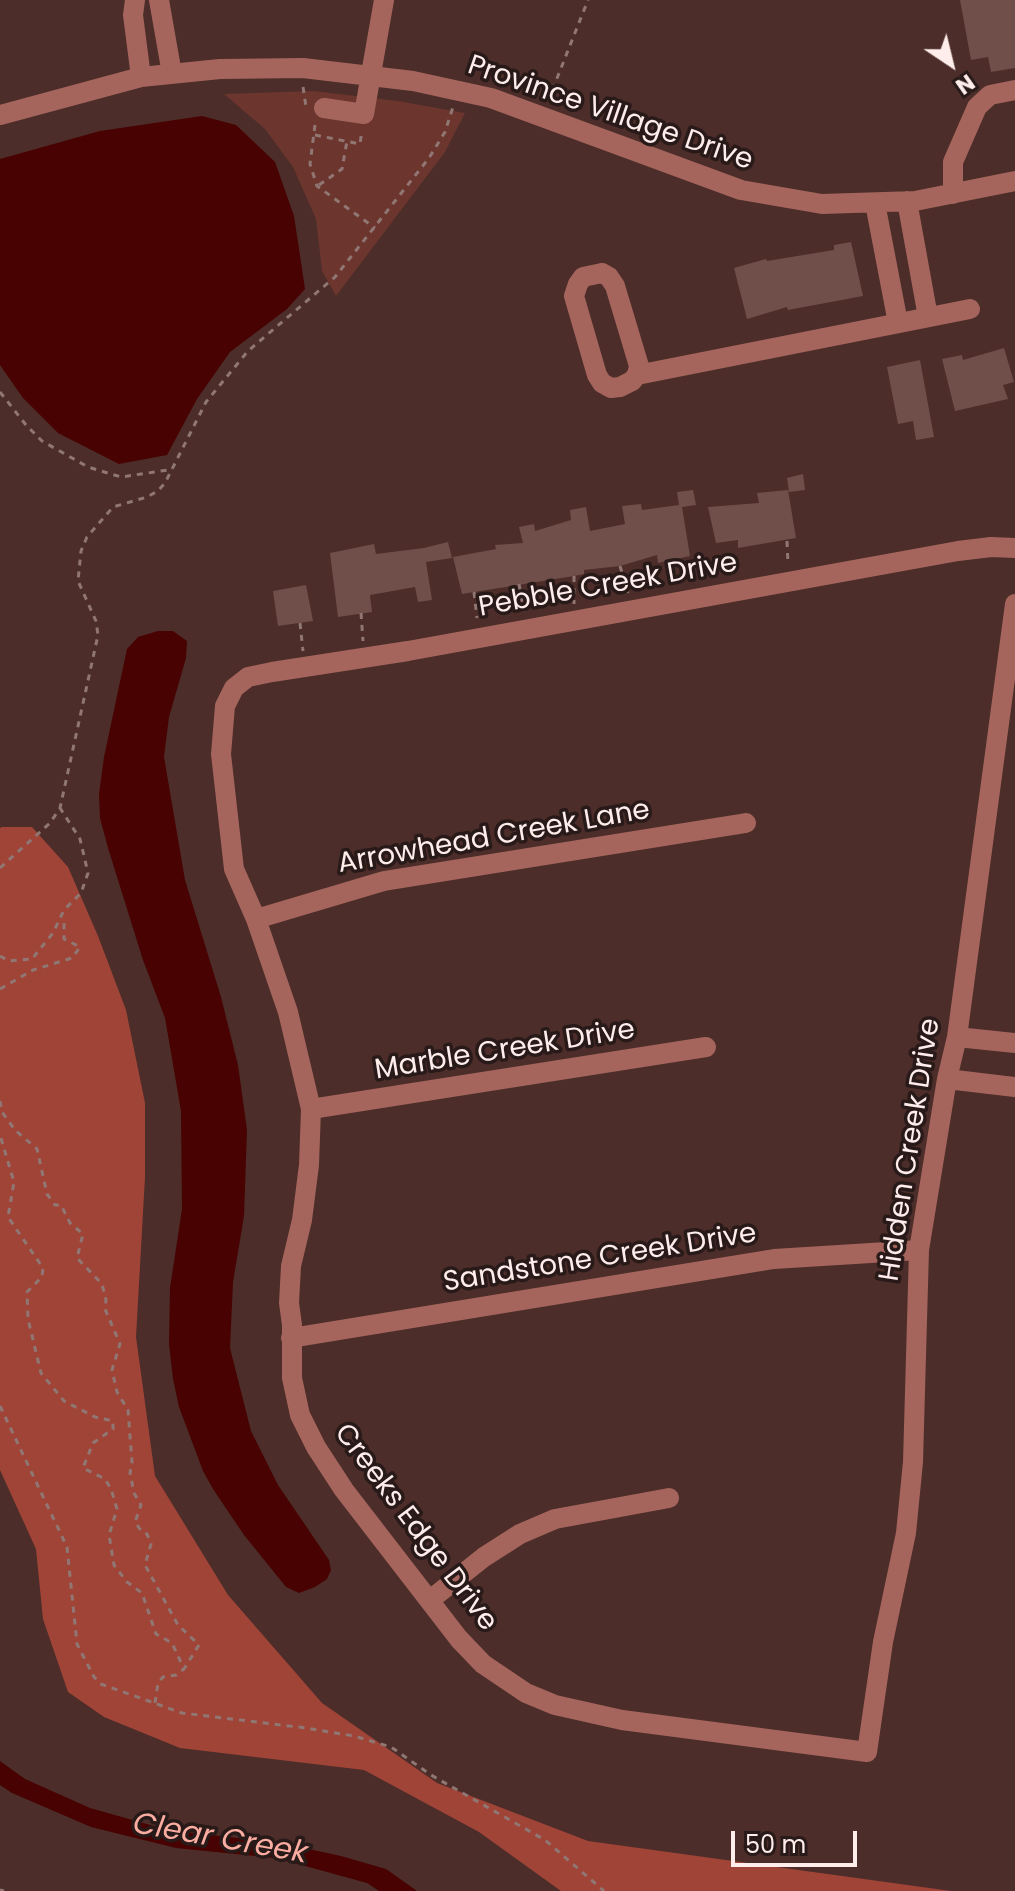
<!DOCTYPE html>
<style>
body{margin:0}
#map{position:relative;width:1015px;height:1891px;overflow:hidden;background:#4c2d29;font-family:Poppins,sans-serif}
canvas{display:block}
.north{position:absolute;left:911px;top:24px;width:80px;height:80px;-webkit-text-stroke:6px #281a18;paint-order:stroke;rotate:145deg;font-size:22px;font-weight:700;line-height:32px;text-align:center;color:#feedea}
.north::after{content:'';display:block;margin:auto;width:28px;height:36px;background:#feedea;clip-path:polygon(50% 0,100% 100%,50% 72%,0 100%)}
.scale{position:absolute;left:731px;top:1831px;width:126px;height:36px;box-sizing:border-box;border:4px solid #feedea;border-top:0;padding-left:10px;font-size:24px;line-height:28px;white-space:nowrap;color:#feedea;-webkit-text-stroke:6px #281a18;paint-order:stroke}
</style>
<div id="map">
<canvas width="1015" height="1891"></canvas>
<div class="north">N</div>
<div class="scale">50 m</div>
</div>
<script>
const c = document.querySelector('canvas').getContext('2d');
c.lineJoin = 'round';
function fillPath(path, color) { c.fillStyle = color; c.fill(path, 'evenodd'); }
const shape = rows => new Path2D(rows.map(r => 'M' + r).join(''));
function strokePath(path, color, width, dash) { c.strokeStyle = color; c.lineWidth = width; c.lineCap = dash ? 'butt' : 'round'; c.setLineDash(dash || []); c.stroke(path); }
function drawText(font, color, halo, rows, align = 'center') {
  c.font = font + ' Poppins,sans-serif'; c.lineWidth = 7; c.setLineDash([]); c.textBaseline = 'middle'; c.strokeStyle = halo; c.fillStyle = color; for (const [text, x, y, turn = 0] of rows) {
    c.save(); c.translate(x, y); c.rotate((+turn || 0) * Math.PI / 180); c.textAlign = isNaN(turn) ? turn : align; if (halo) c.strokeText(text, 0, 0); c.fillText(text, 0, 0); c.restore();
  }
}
fillPath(shape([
 [313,91,398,101,465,113,445,152,336,296,322,271,316,219,293,167,265,129,224,94]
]), '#6c362e');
fillPath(shape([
 [2,827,32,827,68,867,98,936,126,1010,145,1103,145,1177,136,1337,155,1476,228,1595,322,1703,437,1783,588,1841,951,1891,561,1891,479,1832,364,1770,180,1748,104,1717,68,1692,43,1619,36,1549,0,1470,0,828]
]), '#a14438');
fillPath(shape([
 [202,116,236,125,275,162,294,216,305,289,287,309,230,352,197,399,167,455,119,464,58,433,23,398,0,365,0,159,100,131],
 [158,631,173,631,187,641,186,658,169,717,164,757,185,880,221,997,238,1065,247,1130,244,1216,233,1282,230,1348,251,1431,278,1485,329,1560,331,1570,327,1579,315,1587,299,1593,286,1587,244,1535,213,1489,203,1471,179,1407,173,1379,169,1344,170,1288,182,1209,181,1111,165,1018,143,960,108,848,100,818,99,794,104,757,127,649,138,637],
 [0,1761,25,1779,90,1808,168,1830,281,1843,341,1856,386,1869,417,1891,379,1891,367,1883,276,1858,176,1848,91,1827,12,1793,0,1785]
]), '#480201');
fillPath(shape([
 [960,0,1015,0,1015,68,991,72,988,57,971,60],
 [851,242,863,296,788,310,787,307,747,319,734,268,766,259,767,261,834,250,834,245],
 [1004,348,1014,382,1003,385,1008,399,955,411,942,359,962,355,963,360],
 [920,360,934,437,916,440,913,421,898,424,887,367],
 [803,474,805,490,789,492,787,478],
 [693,490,696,505,682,507,690,556,658,563,657,555,620,566,584,570,584,574,574,576,462,594,453,557,496,549,495,545,523,543,519,527,534,524,535,531,571,520,570,510,586,507,590,531,625,524,622,506,641,504,642,510,679,505,677,492],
 [788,490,796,538,738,548,738,540,716,543,708,507,759,503,757,493],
 [448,542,452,558,426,562,432,600,418,602,415,587,370,595,372,612,338,617,330,553,374,544,376,554,424,548],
 [306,585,313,621,278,626,273,591]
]), '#704f4a');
strokePath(shape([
 [303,87,306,107],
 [548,101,588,0],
 [315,125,310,164,317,186,375,228],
 [315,135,360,144,362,130],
 [319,185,342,169,347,141],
 [0,392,26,425,42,441,88,467,121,477,168,470],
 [787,541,788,565],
 [680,559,685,582],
 [620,566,628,593],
 [574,576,574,604],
 [519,584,524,612],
 [474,592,477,618],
 [361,613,363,641],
 [300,623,303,651],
 [0,868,50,823,60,808,98,635,96,621,78,581,81,551,87,537,113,507,147,497,158,491,165,483,206,402,248,351,335,277,429,158,445,132,453,107],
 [0,956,9,961,32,959,53,933,64,910,81,893,88,873,80,839,60,808],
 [0,989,33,970,72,958,80,947,64,939,64,922,61,919],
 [0,1101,2,1112,15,1130,37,1149,47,1194,55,1205,61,1205,70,1223,83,1234,77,1258,102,1284,106,1300,105,1309,120,1344,112,1370,117,1392,128,1410,132,1462,130,1473,134,1493,141,1505,135,1522,142,1532,147,1534,151,1544,145,1565,178,1625,199,1645,184,1669,172,1643,156,1634,142,1593,127,1582,114,1565,109,1535,117,1509,111,1489,105,1479,83,1468,93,1443,113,1429,113,1421,95,1417,64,1401,41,1373,28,1319,27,1292,42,1277,43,1268,8,1217,14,1182,0,1135],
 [0,1406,67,1547,77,1644,94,1677,101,1684,182,1713,306,1728,354,1736,391,1747,431,1775,545,1840,604,1891],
 [155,1703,158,1683,163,1677,176,1675,184,1669],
 [0,1890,4,1891]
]), '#907773', 3, [6, 6]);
strokePath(shape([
 [135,0,133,15,141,77],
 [159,0,172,74],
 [324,108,364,114,384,0],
 [0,115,141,77,220,69,303,68,413,81,491,98,741,190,822,204,915,201,1015,181],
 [953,194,953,162,977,107,990,95,1015,90],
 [907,201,928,317],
 [875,203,898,323],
 [602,273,609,277,615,286,639,366,637,375,632,381,620,387,611,388,602,383,597,375,574,296,578,284,583,277,602,273],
 [637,375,970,309],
 [1015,548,991,547,958,551,408,651,272,672,248,677,234,688,225,706,221,754,234,869,256,919,288,1012,311,1109,309,1165,302,1220,291,1266,289,1303,292,1325,292,1378,300,1415,316,1447,344,1490,459,1639,483,1664,526,1693,555,1705,622,1720,867,1752,883,1642,906,1533,913,1462,919,1250,947,1079,957,1037,1015,604],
 [256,919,384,881,746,823],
 [957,1037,1015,1043],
 [947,1079,1015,1087],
 [311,1109,706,1047],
 [291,1338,774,1259,919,1250],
 [430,1600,484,1557,520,1534,555,1519,669,1498]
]), '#a5655c', 20);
drawText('28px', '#feedea', '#281a18', [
 ["Province Village Drive",610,114,19],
 ["Pebble Creek Drive",608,586,-10],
 ["Arrowhead Creek Lane",494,838,-10],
 ["Marble Creek Drive",505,1051,-9],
 ["Hidden Creek Drive",911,1150,-81],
 ["Sandstone Creek Drive",600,1259,-9],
 ["Creeks Edge Drive",415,1528,53]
]);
drawText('italic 30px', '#fbada1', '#281a18', [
 ["Clear Creek",220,1840,10]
]);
</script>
